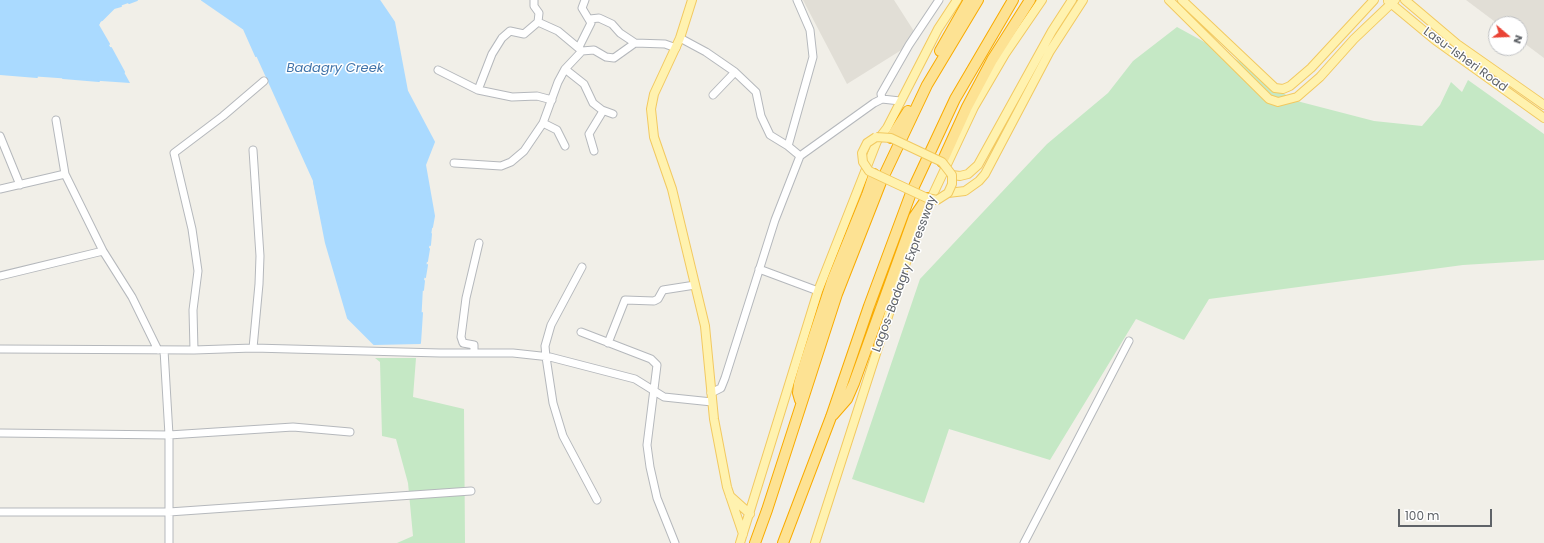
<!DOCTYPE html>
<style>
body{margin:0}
#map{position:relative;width:1544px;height:543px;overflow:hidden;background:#f1efe8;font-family:Poppins,sans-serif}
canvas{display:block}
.north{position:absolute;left:1488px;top:16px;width:40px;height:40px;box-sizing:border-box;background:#fff;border:1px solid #bfc1c3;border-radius:50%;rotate:109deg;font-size:11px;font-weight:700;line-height:16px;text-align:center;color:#5f6368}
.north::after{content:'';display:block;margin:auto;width:14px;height:18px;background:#ea4335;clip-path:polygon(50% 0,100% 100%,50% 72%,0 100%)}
.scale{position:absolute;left:1398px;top:509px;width:94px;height:18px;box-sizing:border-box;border:2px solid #5f6368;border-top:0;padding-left:5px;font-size:12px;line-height:14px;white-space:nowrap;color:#5f6368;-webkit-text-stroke:3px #fff;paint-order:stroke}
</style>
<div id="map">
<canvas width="1544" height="543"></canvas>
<div class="north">N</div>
<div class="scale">100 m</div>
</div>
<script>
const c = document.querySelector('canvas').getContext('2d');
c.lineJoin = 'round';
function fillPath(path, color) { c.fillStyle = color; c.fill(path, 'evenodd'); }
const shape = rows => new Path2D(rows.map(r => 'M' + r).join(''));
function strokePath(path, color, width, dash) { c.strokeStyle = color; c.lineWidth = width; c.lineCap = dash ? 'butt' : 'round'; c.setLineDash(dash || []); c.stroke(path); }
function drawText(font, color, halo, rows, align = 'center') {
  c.font = font + ' Poppins,sans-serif'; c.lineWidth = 3; c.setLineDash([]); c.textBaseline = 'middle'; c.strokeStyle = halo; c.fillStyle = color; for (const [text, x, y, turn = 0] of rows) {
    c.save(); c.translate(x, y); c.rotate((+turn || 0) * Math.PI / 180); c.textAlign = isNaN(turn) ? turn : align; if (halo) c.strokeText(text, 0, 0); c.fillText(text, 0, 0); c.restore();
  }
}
fillPath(shape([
 [803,0,894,0,919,39,847,84],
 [1466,0,1544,0,1544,58,1520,40,1520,24,1498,24]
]), '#e1ded6');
fillPath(shape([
 [1177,27,1241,62,1293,100,1374,121,1422,126,1440,105,1451,82,1462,92,1468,80,1544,134,1544,260,1463,265,1209,299,1184,340,1136,319,1050,460,949,429,924,503,852,479,920,279,1047,144,1108,93,1133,61],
 [375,358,416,358,413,397,464,409,465,543,397,543,413,536,408,483,396,439,382,436,380,362]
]), '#c5e8c5');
fillPath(shape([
 [0,0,137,0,114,8,98,25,130,83,0,74],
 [202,0,379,0,394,22,407,91,434,142,425,165,434,216,423,287,420,343,374,344,348,318,326,243,313,181,244,29]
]), '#aadaff');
strokePath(shape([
 [202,0,244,29,256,56],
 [379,0,394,22,407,91,434,142,425,165,434,216,432,227],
 [129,3,137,0],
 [102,20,114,8,121,6],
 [99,23,98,25,109,44],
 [111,48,124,72],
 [0,74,37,77],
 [63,78,99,81],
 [314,182,326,243,348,318,374,344,420,343,422,313],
 [430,245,431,234],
 [427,261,429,249],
 [425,277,427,265],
 [423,290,424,281]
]), '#aadaff', 2);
const minor = shape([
 [534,0,534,6,539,13,538,22,558,31,582,51],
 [797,0,810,30,813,57,788,146,800,156],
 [590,19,599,18,612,24,620,33,635,43],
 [680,38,706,52,735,72,756,92,761,116,770,135,788,146],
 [579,47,591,23,582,8,585,0],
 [565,69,584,84,593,103,602,110,613,114],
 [438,70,478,90,512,97,537,96,552,100],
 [478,90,492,54,502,38,510,31,524,34,538,22],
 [713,95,735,72],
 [882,99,881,94,909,45,939,0],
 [56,120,65,174,103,251,132,297,158,350],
 [543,123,557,130,565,146],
 [0,136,20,185],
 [253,150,260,256,259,284,253,348],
 [594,151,589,134,603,111],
 [454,163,501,166,511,162,524,151,543,123,558,82,565,69,582,51,594,50,606,57,614,58,635,43,665,44,676,48],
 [0,189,65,174],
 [582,267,551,325,545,346,546,357,553,403,563,436,597,500],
 [759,269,818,291],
 [0,276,103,251],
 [581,332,651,359,657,365,647,445,650,467,657,498,675,543],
 [608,343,625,300,654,301,658,299,663,290,695,285],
 [0,349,194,350,253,348,440,353,513,353,550,357,635,379,664,397,712,402],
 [164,350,169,435,169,543],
 [194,350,193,310,198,271,192,229,174,153,223,116,264,81],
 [474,353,474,345,463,343,461,337,466,298,479,243],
 [711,393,721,388,725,378,775,220,800,156,874,103,882,99,900,101],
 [0,433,169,435,293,427,350,432],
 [0,512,169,512,471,491],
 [1024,543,1129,341]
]);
const major = shape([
 [692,0,680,38,654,94,651,109,654,137,672,189,705,326,714,419,727,487,743,534],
 [1169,0,1269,99,1278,102,1297,97,1320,77,1354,39,1395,0],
 [1182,0,1275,88,1283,89,1290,86,1311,68,1374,0],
 [1405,0,1457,44,1544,105],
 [1388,1,1435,40,1544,118],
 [952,175,960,176,968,174,978,165,1052,31,1072,0],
 [948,193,965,191,979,181,985,174,1050,51,1083,0],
 [730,496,750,514],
 [740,543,818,291,877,141,887,128,938,29,957,0],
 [815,543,902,273,928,205,974,107,1005,54,1042,0]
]);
const highway = shape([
 [940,51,969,0],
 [891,138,908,111],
 [942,162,967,107,992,60,1030,0],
 [800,400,798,393,799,384,805,363,832,281,867,195,874,174],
 [833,415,847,399,854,383,914,217,927,198],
 [755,543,767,510,837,294,881,182,927,85,978,0],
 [783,543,831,417,869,306,911,193,955,99,1013,0]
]);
strokePath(minor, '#b5b8bc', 9);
strokePath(major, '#f2c960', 10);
strokePath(highway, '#f9ab00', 12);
strokePath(minor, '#fff', 7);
strokePath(major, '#fff2af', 8);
strokePath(highway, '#fde293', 10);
const majorBridge = shape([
 [876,137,891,138,942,162,952,175,952,184,948,193,937,200,927,198,869,171,863,162,862,153,867,143,876,137]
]);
strokePath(majorBridge, '#f2c960', 10, []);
strokePath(majorBridge, '#fff2af', 8);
drawText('12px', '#5f6368', '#fff', [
 ["Lasu-Isheri Road",1465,60,36],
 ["Lagos-Badagry Expressway",905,274,-70]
]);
drawText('italic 13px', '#4174aa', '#fff', [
 ["Badagry Creek",335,69]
]);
</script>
